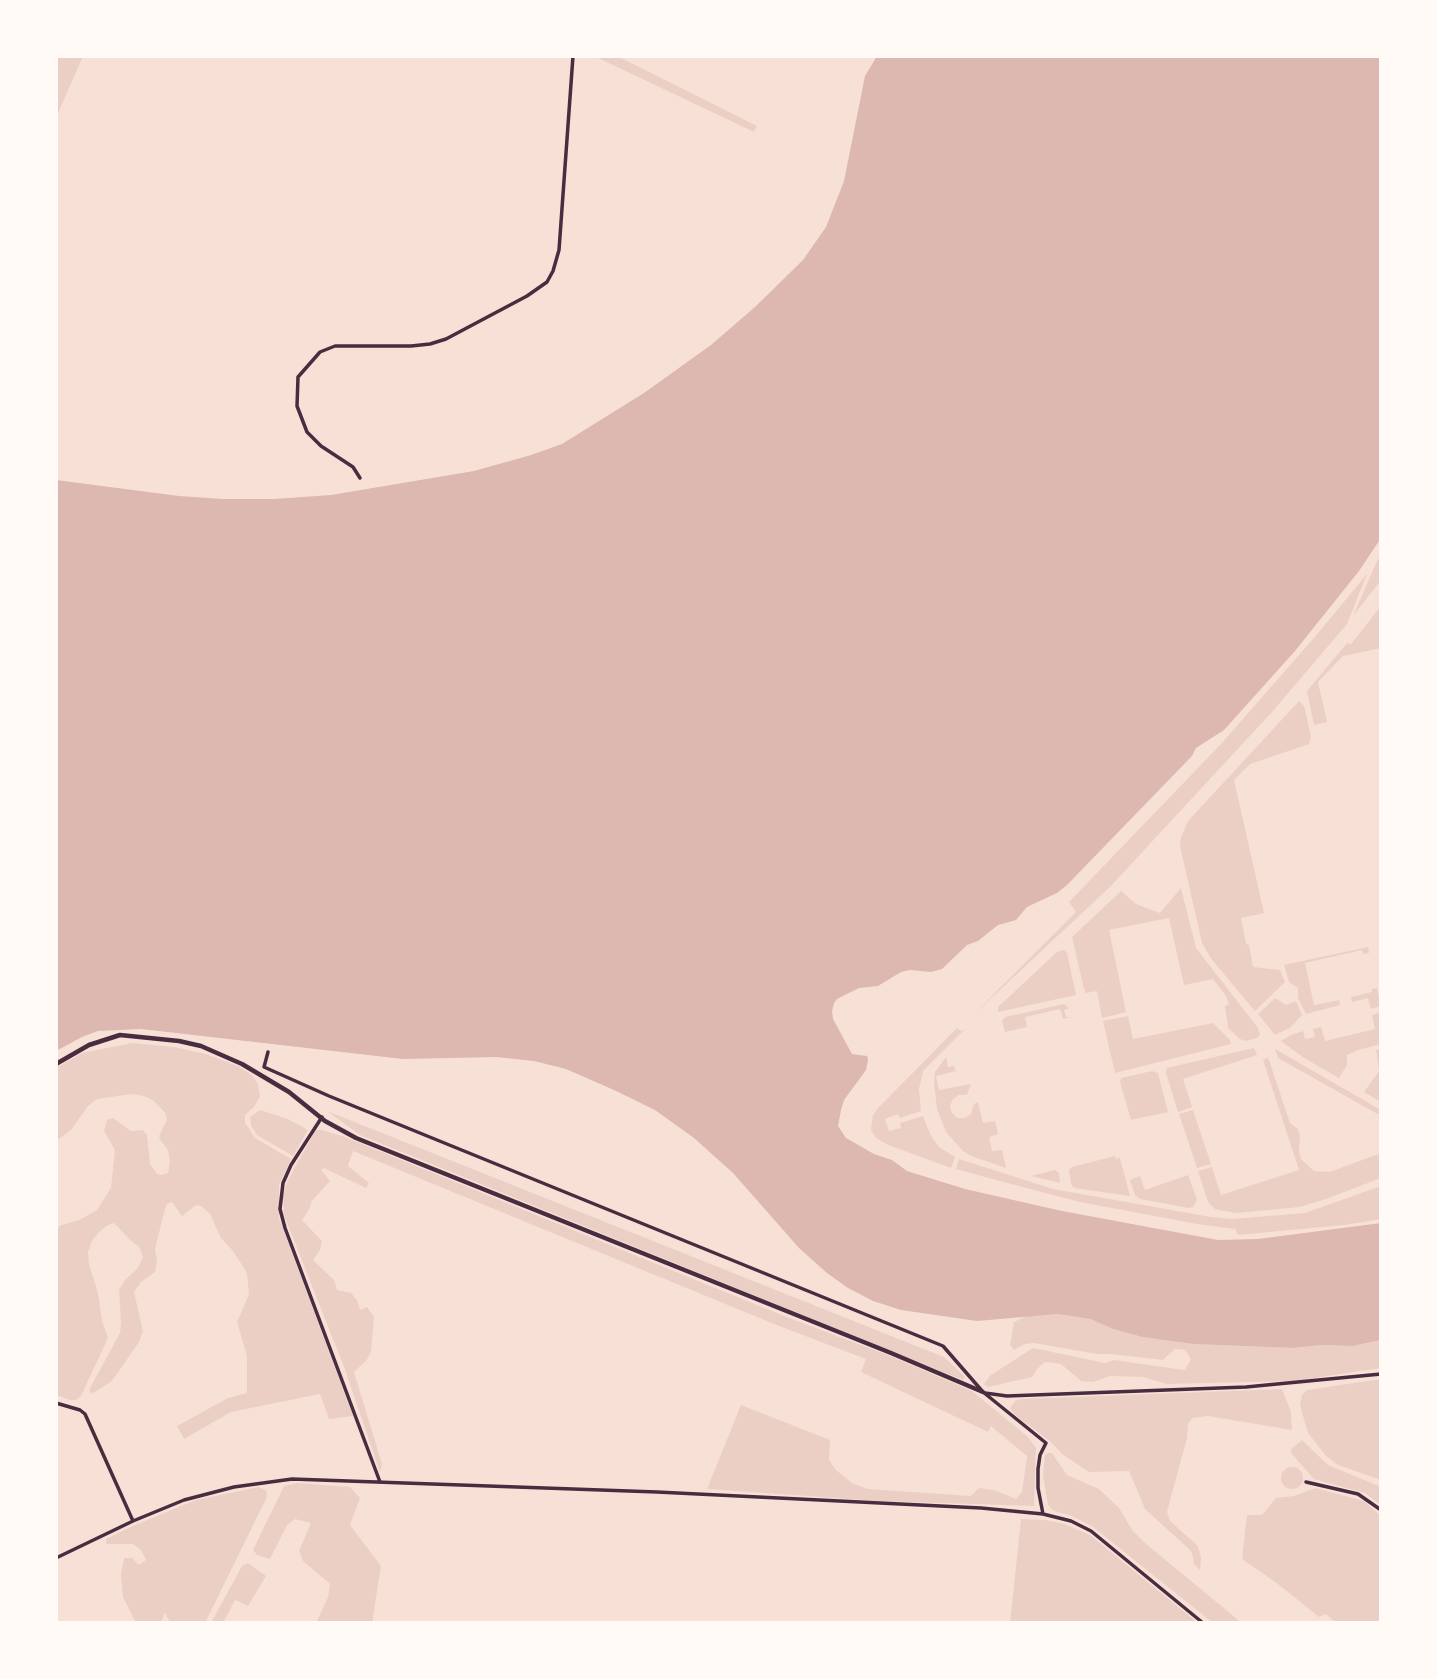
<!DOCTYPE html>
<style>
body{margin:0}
#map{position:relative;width:1437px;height:1679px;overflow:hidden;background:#f7e1d7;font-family:Spectral,serif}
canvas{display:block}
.frame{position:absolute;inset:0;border:58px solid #fffaf5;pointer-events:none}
</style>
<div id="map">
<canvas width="1437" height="1679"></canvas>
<div class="frame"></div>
</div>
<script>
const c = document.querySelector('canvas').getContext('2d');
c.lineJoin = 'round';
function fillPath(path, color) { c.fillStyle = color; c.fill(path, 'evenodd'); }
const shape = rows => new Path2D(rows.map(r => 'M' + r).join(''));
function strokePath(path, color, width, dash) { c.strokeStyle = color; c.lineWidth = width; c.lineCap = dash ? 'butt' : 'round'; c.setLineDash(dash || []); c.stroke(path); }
fillPath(shape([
 [56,56,83,56,56,118],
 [594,56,617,56,757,126,754,132],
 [1381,555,1381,580,1353,616,1377,561],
 [1367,574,1347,624,1272,712,1110,887,972,1016,1076,912,1069,902,1221,744,1313,639],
 [1381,606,1381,648,1343,656,1318,682,1327,722,1314,725,1307,691,1347,643,1351,644],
 [1299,701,1304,706,1311,737,1309,744,1250,764,1234,780,1264,913,1241,918,1246,944,1249,945,1253,967,1280,970,1285,982,1255,1011,1212,960,1202,943,1180,846,1181,837,1188,821],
 [1181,888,1196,948,1258,1028,1260,1035,1257,1038,1245,1041,1240,1039,1228,1028,1225,1006,1229,1004,1226,996,1213,979,1184,985,1169,918,1109,930,1126,1012,1102,1018,1097,991,1086,993,1084,989,1072,937,1121,891,1136,904,1160,913],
 [1368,947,1369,953,1363,954,1362,950,1305,963,1314,1005,1339,1000,1340,1005,1306,1014,1298,998,1298,988,1289,982,1284,965],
 [1064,950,1067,953,1076,995,998,1012,998,1007,1057,952],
 [1377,988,1381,1006,1371,1009,1368,998,1352,1002,1351,997,1372,992,1371,989],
 [1275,998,1286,1005,1296,1001,1302,1015,1290,1028,1275,1035,1258,1014],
 [1064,1004,1069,1008,1064,1010,1066,1017,1071,1017,1063,1019,1060,1009,1025,1017,1027,1027,1005,1032,1002,1021,1005,1017],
 [1381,1012,1381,1044,1358,1050,1347,1055,1347,1065,1339,1078,1304,1058,1281,1041,1291,1035,1303,1031,1305,1039,1315,1037,1313,1029,1321,1027,1325,1041,1375,1029,1372,1015],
 [1128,1016,1133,1039,1213,1023,1230,1040,1231,1044,1115,1073,1103,1021],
 [957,1028,961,1031,965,1029,923,1071,919,1089,921,1111,900,1118,898,1114,885,1119,889,1131,901,1128,900,1123,923,1116,931,1136,939,1147,955,1157,951,1168,888,1145,876,1138,871,1130,873,1115,878,1108],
 [132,1043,174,1047,206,1054,238,1066,252,1075,258,1084,260,1096,254,1107,245,1115,245,1123,255,1138,291,1159,279,1185,279,1218,353,1416,329,1419,320,1394,231,1412,184,1439,177,1426,228,1398,247,1393,247,1356,237,1322,249,1294,247,1273,233,1251,221,1238,210,1214,201,1206,196,1205,182,1216,172,1202,167,1204,165,1209,155,1249,157,1260,155,1272,141,1282,134,1292,143,1331,139,1342,112,1381,92,1394,89,1390,120,1333,121,1322,119,1290,125,1280,138,1268,143,1257,139,1247,130,1240,114,1223,108,1225,99,1232,92,1241,88,1252,89,1264,98,1293,102,1321,108,1338,81,1396,76,1400,70,1400,56,1395,56,1234,59,1226,79,1220,97,1210,111,1188,115,1150,104,1131,107,1120,113,1118,131,1131,143,1130,147,1135,150,1164,157,1174,162,1175,168,1173,170,1162,168,1150,161,1141,159,1136,167,1120,166,1114,154,1101,144,1096,132,1094,97,1099,88,1106,71,1130,56,1141,56,1068,82,1053],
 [1254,1048,1257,1055,1183,1079,1192,1107,1178,1112,1166,1073,1167,1068],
 [1275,1049,1381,1110,1381,1116,1278,1058],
 [1381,1049,1381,1102,1364,1092,1379,1071,1376,1050],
 [946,1057,948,1067,954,1066,956,1071,936,1076,939,1090,971,1084,967,1095,959,1095,953,1099,950,1106,952,1113,957,1118,965,1118,971,1114,974,1104,978,1102,983,1123,995,1121,998,1134,989,1137,992,1151,1002,1150,1006,1168,971,1156,963,1151,946,1132,937,1109,934,1082,935,1072],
 [1268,1057,1290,1123,1298,1129,1300,1136,1299,1151,1301,1159,1314,1171,1330,1172,1381,1153,1381,1178,1326,1199,1300,1207,1236,1213,1215,1209,1208,1202,1198,1171,1212,1167,1221,1195,1299,1170,1263,1060],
 [1152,1071,1158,1073,1168,1112,1131,1120,1120,1082,1121,1078],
 [260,1110,288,1119,308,1130,293,1156,257,1135,251,1125,250,1117],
 [1193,1110,1211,1164,1197,1168,1179,1114],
 [327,1111,944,1357,965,1377,963,1380,360,1135],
 [316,1130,322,1130,345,1137,784,1316,890,1356,972,1391,1028,1437,1036,1448,1034,1506,879,1501,707,1489,741,1405,830,1440,829,1460,836,1470,852,1483,868,1489,971,1496,979,1488,994,1490,1016,1499,1022,1492,1027,1456,991,1426,988,1432,861,1372,866,1359,779,1326,353,1151,348,1166,369,1183,366,1188,324,1168,321,1170,330,1181,311,1202,310,1208,302,1220,322,1241,320,1250,313,1260,334,1280,337,1290,351,1293,357,1300,360,1310,367,1307,374,1317,371,1352,366,1361,354,1372,382,1464,380,1472,344,1367,284,1215,283,1196,286,1185,296,1165],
 [1115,1156,1116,1159,1120,1158,1130,1196,1074,1188,1071,1184,1069,1170,1072,1167],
 [959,1159,1053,1189,1211,1217,1232,1219,1305,1213,1381,1186,1381,1219,1344,1225,1238,1235,1235,1229,1197,1224,1080,1202,1007,1183,956,1169],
 [1055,1170,1059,1173,1060,1183,1031,1176],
 [1188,1175,1197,1200,1193,1207,1189,1208,1140,1199,1135,1195,1130,1180,1140,1176,1145,1190],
 [1057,1314,1090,1319,1113,1329,1142,1337,1193,1344,1293,1348,1321,1345,1353,1346,1381,1340,1381,1368,1294,1381,1167,1384,1143,1377,1110,1376,1093,1382,1081,1381,1061,1364,1045,1362,1037,1369,1032,1377,988,1387,984,1384,991,1375,1033,1348,1105,1363,1114,1360,1177,1369,1185,1370,1191,1359,1185,1350,1175,1349,1163,1360,1110,1354,1097,1354,1034,1343,1025,1344,1014,1350,1010,1345,1014,1322,1029,1315],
 [1381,1379,1381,1480,1338,1465,1326,1456,1308,1433,1300,1405,1302,1395,1307,1390],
 [1282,1389,1291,1412,1292,1430,1208,1416,1193,1418,1188,1423,1187,1438,1167,1512,1170,1521,1198,1546,1201,1558,1200,1570,1194,1564,1192,1553,1188,1548,1145,1509,1129,1471,1089,1472,1062,1454,1051,1442,1015,1415,1010,1408,1015,1401,1021,1399],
 [1302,1440,1328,1465,1381,1487,1381,1505,1365,1493,1314,1479,1291,1453,1292,1448],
 [1048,1453,1052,1453,1067,1475,1099,1489,1119,1508,1133,1531,1145,1543,1242,1623,1213,1623,1093,1527,1072,1516,1054,1511,1048,1505,1043,1475,1045,1455],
 '1281 1478a11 11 0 1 1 22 0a11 11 0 1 1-22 0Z',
 [297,1483,350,1487,360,1498,350,1525,381,1566,372,1623,316,1623,328,1597,330,1584,303,1561,299,1551,311,1523,295,1519,287,1525,270,1559,257,1555,253,1550,284,1486],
 [258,1487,267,1491,266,1499,205,1623,170,1623,165,1612,161,1623,136,1623,123,1597,121,1574,124,1558,132,1558,139,1565,146,1560,141,1550,133,1544,106,1544,106,1539,135,1525,196,1500],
 [1315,1488,1364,1501,1381,1516,1381,1623,1336,1623,1326,1614,1319,1617,1278,1584,1242,1559,1247,1515,1262,1515,1276,1498,1294,1496],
 [1021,1519,1045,1520,1065,1524,1090,1535,1198,1623,1010,1623],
 [248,1563,266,1576,248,1606,235,1600,223,1623,211,1623,242,1566]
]), '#ebcfc5');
fillPath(shape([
 [877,56,1381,56,1381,538,1359,571,1295,651,1224,730,1196,748,1192,756,1067,885,1057,893,1027,907,1016,920,998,925,978,941,967,945,942,969,931,972,910,970,901,972,878,986,859,988,837,999,834,1003,832,1011,833,1019,852,1054,867,1056,868,1060,866,1070,844,1100,841,1110,838,1126,846,1138,874,1154,892,1160,907,1171,965,1189,1062,1211,1218,1240,1258,1239,1381,1223,1381,1340,1353,1346,1321,1345,1293,1348,1193,1344,1142,1337,1113,1329,1090,1319,1057,1314,977,1321,901,1310,873,1301,848,1288,827,1273,799,1248,733,1173,694,1138,655,1110,614,1090,566,1069,534,1061,496,1057,403,1059,141,1029,98,1031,82,1037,56,1051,56,480,179,496,223,499,274,499,331,495,474,471,531,455,562,444,644,393,711,345,755,307,803,260,826,227,844,181,865,76]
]), '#dcb8b0');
strokePath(shape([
 [360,478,353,467,321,446,307,432,297,406,298,377,320,352,335,346,411,346,430,344,446,339,527,296,547,282,553,271,559,250,573,56],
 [268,1052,264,1067,329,1096,943,1346,983,1392,1046,1443,1040,1455,1038,1469,1038,1488,1043,1514],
 [322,1117,291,1165,283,1183,280,1209,285,1228,380,1482],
 [985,1393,1007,1396,1246,1387,1381,1374],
 [56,1403,80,1410,85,1414,133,1521],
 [1306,1482,1358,1494,1381,1510],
 [56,1558,133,1521,184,1500,234,1487,292,1479,657,1492,981,1508,1043,1514,1071,1521,1091,1531,1203,1623]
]), '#4a2c40', 3.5);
strokePath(shape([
 [56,1064,89,1045,120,1035,179,1041,201,1046,242,1064,289,1092,325,1121,356,1138,891,1353,983,1392]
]), '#4a2c40', 4.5);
</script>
